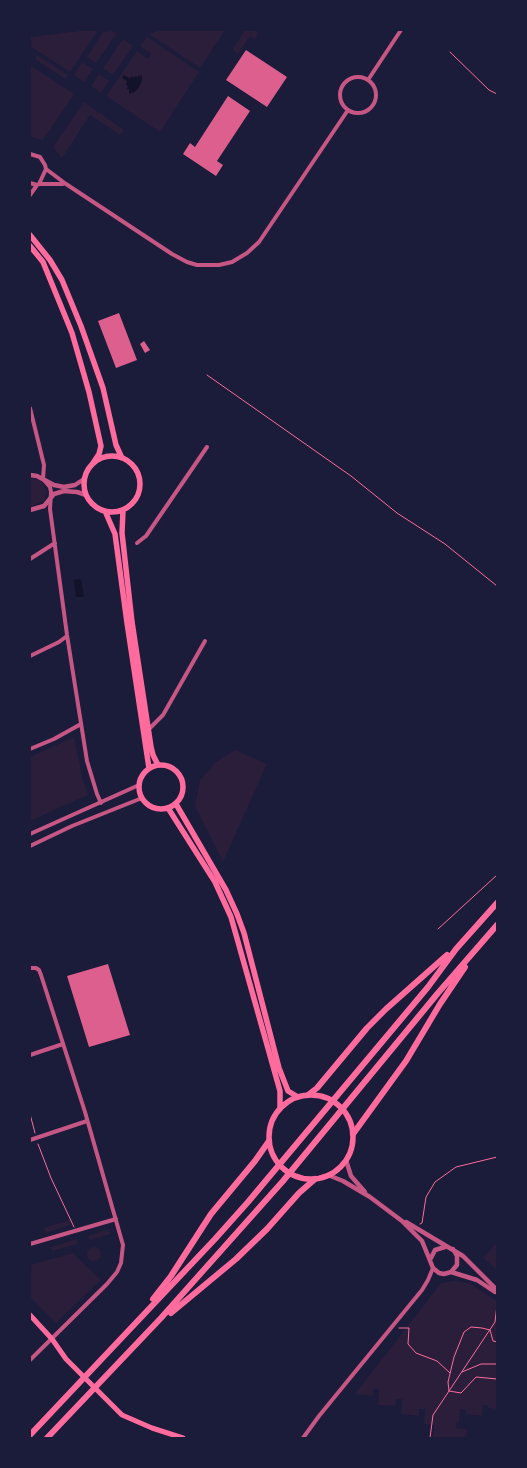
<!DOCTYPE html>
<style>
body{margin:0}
#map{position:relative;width:527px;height:1468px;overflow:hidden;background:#1b1b3a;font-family:Bitter,serif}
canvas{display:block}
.frame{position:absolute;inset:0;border:31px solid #1b1b3a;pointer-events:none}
</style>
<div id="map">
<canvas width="527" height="1468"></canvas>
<div class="frame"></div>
</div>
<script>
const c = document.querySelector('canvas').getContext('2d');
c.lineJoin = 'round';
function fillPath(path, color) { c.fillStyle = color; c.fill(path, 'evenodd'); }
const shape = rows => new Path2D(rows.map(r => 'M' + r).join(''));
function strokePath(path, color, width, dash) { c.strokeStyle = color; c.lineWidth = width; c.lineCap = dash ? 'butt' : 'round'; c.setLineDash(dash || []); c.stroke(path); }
fillPath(shape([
 [89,30,98,30,70,72,30,46,30,37],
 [161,30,225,30,200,68,149,34],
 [245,30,254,30,258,33,255,39,250,36,238,54,232,50],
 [112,31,116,34,96,63,87,57,103,32],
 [147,37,199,72,160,132,106,96,137,51,148,59,151,54,140,46],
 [123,39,133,46,113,75,103,68],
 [37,55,68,75,65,79,35,59],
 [82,62,93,69,84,82,74,75],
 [30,65,74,94,43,140,30,137],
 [99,74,109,81,101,93,91,86],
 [84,102,124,130,120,135,90,115,62,158,53,147],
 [30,478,41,480,47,491,44,501,30,507],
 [74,737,82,776,88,795,30,821,30,757],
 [235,750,267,764,223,862,195,806,200,780,216,762],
 [70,1220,71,1225,45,1233,44,1228],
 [109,1229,111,1234,89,1240,88,1236],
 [77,1239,78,1244,52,1251,51,1247],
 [497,1243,497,1270,483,1258],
 '87 1254a7 7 0 1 1 14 0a7 7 0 1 1-14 0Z',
 [73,1253,101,1280,56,1323,30,1297,30,1265],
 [454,1281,469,1283,497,1301,497,1409,488,1408,488,1405,483,1405,482,1416,466,1414,466,1410,460,1409,459,1422,457,1422,456,1428,467,1429,466,1438,433,1438,434,1425,424,1424,425,1409,419,1409,419,1416,401,1414,402,1399,396,1399,395,1406,378,1405,379,1389,373,1389,373,1396,355,1394,441,1283]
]), '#2a1e3b');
fillPath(shape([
 [124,75,129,78,133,76,133,78,136,76,137,77,139,75,140,77,142,75,142,81,139,87,135,92,129,94,129,89,127,89,128,85,126,86,127,81,122,78],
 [81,579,84,597,76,597,74,580]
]), '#12122b');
fillPath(shape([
 [246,50,287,77,267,107,226,80],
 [228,96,250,111,217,161,223,165,216,176,183,154,190,143,195,147],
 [119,313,137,360,116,368,98,321],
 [144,341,150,350,145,353,140,344],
 [108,964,130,1035,89,1047,67,976]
]), '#dd5f8e');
strokePath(shape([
 [450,52,489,90,497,94],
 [207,375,351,476,397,513,445,544,497,586],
 [438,929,497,875],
 [30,1114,35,1133],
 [38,1144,51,1178,74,1227],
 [420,1224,422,1223,426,1197,435,1182,456,1167,497,1157],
 [399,1328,409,1328,408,1344,416,1353,437,1361,450,1373],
 [497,1342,493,1341,490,1330,482,1328,471,1327,464,1332,454,1357,448,1382,449,1391,461,1393,476,1377,497,1379],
 [462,1372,481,1364,497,1364],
 [430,1438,433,1415,495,1322,497,1305]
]), '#ff6b9d', 1);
strokePath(shape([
 '340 95a18 18 0 1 1 36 0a18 18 0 1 1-36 0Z',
 [368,80,401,30],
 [30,154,40,157,45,165,46,169,39,184,37,185,30,183],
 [46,169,66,184,172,254,187,262,197,265,219,265,232,262,247,253,259,242,348,110],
 [39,184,63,184],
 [30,195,37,185],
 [30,408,44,465,43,479,50,487,51,492,50,509,67,635,87,761,97,794,101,803],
 [137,543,146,536,207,447],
 [30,559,55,543],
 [30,656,59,642,67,636],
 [149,729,163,715,205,641],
 [30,749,54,739,81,724],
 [30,834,139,785],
 [30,846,72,826,142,798],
 [30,968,36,968,39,970,41,975,85,1112,123,1245,121,1263,117,1272,107,1284,30,1360],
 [30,1055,63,1044],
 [30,1140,87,1121],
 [30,1244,116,1219],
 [303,1438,319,1416,422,1290,428,1280,433,1268]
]), '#c65784', 4);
strokePath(shape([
 [30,475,37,476,54,485,64,487,75,485,84,479],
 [30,510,44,506,54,494,64,491,77,492,86,495],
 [346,1160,351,1176,365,1192],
 [328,1175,343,1181,370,1197,402,1221,422,1241,433,1268,439,1273,444,1274,451,1272,457,1265,457,1256,453,1249],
 [406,1222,463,1256,497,1290],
 [431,1258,435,1250,445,1247],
 [451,1272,477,1280,495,1292]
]), '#c65784', 4.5);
strokePath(shape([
 [30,1315,52,1339,66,1359,122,1415,152,1428,183,1438]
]), '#ff6b9d', 5);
strokePath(shape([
 [30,235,50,260,62,280,81,326,103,388,116,445,122,458],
 [30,246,43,262,72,333,89,392,101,446,99,454,93,463],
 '84 484a28 28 0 1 1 56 0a28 28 0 1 1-56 0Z',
 [123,510,122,533,132,622,151,747,153,755,158,765],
 [105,511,115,534,127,623,149,768],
 '139 787a22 22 0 1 1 44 0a22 22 0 1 1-44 0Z',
 [176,804,226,890,237,914,244,933,279,1068,288,1091,298,1097],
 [168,808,215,882,231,917,280,1091,280,1109],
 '269 1137a42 42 0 1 1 84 0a42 42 0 1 1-84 0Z'
]), '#ff6b9d', 5.5);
strokePath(shape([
 [308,1095,317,1088,367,1028,386,1009,447,955],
 [353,1134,406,1061,440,1004,465,967],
 [153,1299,171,1276,211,1214,255,1161,269,1141],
 [171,1313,236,1259,267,1229,299,1193,315,1179],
 [30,1435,215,1239,248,1202,428,987,456,949,497,903],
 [47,1438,161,1318,283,1181,438,993,497,925]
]), '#ff6b9d', 6);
</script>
